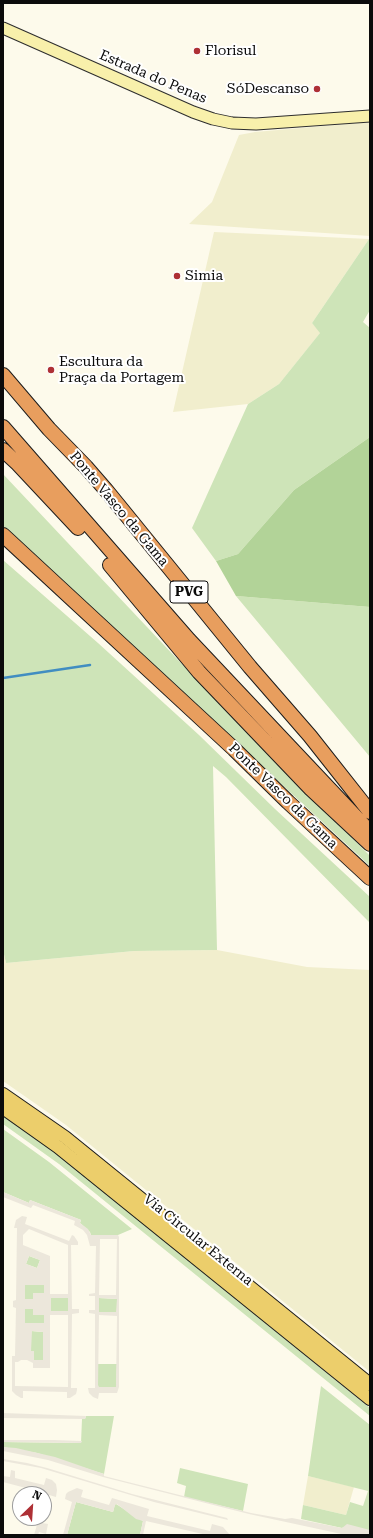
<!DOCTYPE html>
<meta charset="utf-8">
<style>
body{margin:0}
#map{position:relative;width:373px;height:1538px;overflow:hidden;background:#fdfaeb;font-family:"Roboto Serif",serif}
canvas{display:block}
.frame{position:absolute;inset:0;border:4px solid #0b0b0b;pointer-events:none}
.north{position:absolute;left:12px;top:1486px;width:40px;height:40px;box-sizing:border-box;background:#fff;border:1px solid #9d9d9d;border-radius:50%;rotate:25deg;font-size:11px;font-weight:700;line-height:16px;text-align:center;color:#0b0b0b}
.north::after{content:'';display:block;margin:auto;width:14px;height:18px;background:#ae3035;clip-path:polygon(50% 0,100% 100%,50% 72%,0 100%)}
</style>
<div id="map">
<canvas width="373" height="1538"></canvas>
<div class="frame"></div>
<div class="north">N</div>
</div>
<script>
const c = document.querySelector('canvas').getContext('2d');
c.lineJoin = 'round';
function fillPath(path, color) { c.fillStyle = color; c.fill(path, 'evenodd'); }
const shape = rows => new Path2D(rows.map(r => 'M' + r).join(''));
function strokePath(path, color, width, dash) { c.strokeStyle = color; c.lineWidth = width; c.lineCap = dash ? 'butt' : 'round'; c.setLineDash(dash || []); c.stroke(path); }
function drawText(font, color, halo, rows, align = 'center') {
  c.font = font + ' "Roboto Serif",serif'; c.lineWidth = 4; c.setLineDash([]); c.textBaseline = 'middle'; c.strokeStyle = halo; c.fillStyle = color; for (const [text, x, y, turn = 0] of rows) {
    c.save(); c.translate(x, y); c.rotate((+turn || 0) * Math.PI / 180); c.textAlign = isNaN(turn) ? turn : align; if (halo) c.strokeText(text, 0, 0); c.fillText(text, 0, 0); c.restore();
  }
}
fillPath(shape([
 [370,122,370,236,189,224,212,202,239,135,255,132],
 [214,232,369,239,312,323,321,332,279,384,248,404,173,412],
 [3,950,6,963,134,951,217,950,307,967,370,970,370,1372,66,1125,3,1081],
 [308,1476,354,1487,346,1515,303,1505]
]), '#f1eecd');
fillPath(shape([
 [369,239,370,239,370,310,363,322,370,328,370,437,294,490,238,554,216,561,192,528,248,404,279,384,320,333,312,323],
 [3,474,179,661,370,856,370,866,3,527],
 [3,560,98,643,199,735,275,809,370,897,370,923,226,777,213,766,217,950,134,951,6,963,3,950],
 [236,596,370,607,370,757],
 [3,1115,42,1142,370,1408,370,1416,59,1164,3,1124],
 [3,1129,49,1162,132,1229,118,1235,91,1235,90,1232,80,1223,81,1220,30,1200,29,1203,3,1192],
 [29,1256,40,1260,37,1268,26,1264],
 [25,1285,44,1285,44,1293,33,1299,25,1299],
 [51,1298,68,1298,68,1311,51,1311],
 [99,1298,117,1299,117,1312,99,1312],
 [25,1309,34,1309,33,1315,44,1315,44,1323,25,1323],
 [31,1331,43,1332,43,1360,34,1360,31,1351],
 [98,1364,117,1364,116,1387,98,1387],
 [321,1386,370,1425,370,1535,369,1535,370,1531,344,1527,342,1528,301,1519,303,1505,346,1515,350,1502,363,1506,368,1491,308,1476],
 [86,1416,114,1416,104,1474,37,1453,3,1447,3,1442,81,1443,82,1419,85,1419],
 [180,1468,248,1484,243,1511,184,1497,186,1486,177,1483],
 [76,1502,113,1512,115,1504,116,1504,143,1521,140,1535,67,1535]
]), '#cee4b8');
fillPath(shape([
 [370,437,370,607,236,596,216,561,238,554,294,490]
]), '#b2d398');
fillPath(shape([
 [3,1192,29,1203,30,1200,81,1220,80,1223,88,1229,91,1235,118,1235,119,1237,119,1387,117,1393,99,1393,98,1399,93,1397,89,1393,88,1388,95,1388,95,1314,89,1313,89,1310,95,1310,95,1296,89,1296,89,1294,95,1293,96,1246,90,1246,87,1235,83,1230,74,1225,75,1221,33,1205,31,1208,3,1197],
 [100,1239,117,1239,116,1295,99,1295],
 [99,1298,117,1299,116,1312,99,1312],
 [99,1315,117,1316,116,1387,99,1387,98,1385],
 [22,1216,27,1217,25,1224,69,1241,72,1235,74,1236,78,1242,78,1245,71,1245,72,1309,79,1309,79,1313,72,1314,71,1388,77,1388,77,1390,76,1394,70,1398,67,1398,67,1392,23,1391,23,1398,21,1398,16,1395,12,1391,12,1356,15,1356,16,1308,13,1307,13,1301,16,1300,17,1228,14,1228,16,1220],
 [29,1229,68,1245,68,1294,50,1294,50,1256,23,1245,23,1235],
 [29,1256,40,1260,37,1268,26,1264],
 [25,1285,44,1285,44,1293,33,1293,33,1299,25,1299],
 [51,1298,68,1298,68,1311,51,1311],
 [25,1309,33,1309,33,1315,44,1315,44,1323,25,1323],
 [50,1315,68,1315,68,1387,15,1386,15,1362,18,1362,21,1360,27,1360,33,1363,33,1368,50,1368],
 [32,1331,43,1332,43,1360,34,1360,34,1351,31,1351],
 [3,1413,86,1416,85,1419,3,1418],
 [3,1440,54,1440,82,1441,81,1443,3,1442],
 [3,1447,16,1448,55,1457,104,1474,104,1476,251,1513,285,1519,292,1518,342,1528,347,1524,370,1530,369,1535,346,1535,249,1514,103,1477,48,1460,3,1451],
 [3,1459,27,1463,47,1468,132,1494,227,1518,228,1520,154,1502,41,1468,3,1461],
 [11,1470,15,1471,15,1478,44,1485,46,1478,52,1480,56,1484,57,1490,56,1497,49,1495,44,1514,45,1493,3,1482,3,1476,10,1477],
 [77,1488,83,1490,81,1497,109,1505,112,1498,149,1509,147,1516,210,1531,212,1524,223,1527,230,1535,207,1535,146,1521,143,1535,140,1535,143,1521,136,1519,117,1504,115,1505,113,1512,76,1502,67,1535,63,1535,72,1502,65,1499,66,1494,68,1492],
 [39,1518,43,1518,42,1523,48,1524,46,1534,39,1532,38,1535,34,1535]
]), '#ece7db');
strokePath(shape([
 [3,678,90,665]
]), '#418dc1', 2.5);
const secondary = shape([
 [3,28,193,112,213,119,232,123,256,124,370,116]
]);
const primary = shape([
 [3,1094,65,1137,370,1384],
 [3,1108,58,1147,370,1399]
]);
const highway = shape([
 [3,375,49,429,86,467,106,490,250,667,310,736,370,812],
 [3,427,189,640,370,832],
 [3,450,18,464,78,528],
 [3,535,234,749,288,802,370,878],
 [110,565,199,672,311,789,370,844]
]);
strokePath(secondary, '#2d2d2d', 13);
strokePath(primary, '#1c1c1c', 14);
strokePath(highway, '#1c1c1c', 16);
strokePath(secondary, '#f8f0ab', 11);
strokePath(primary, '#ecce6b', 12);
strokePath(highway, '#e89e5e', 14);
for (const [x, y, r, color] of [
 [197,51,4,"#ae3035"],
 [317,89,4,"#ae3035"],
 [177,276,4,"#ae3035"],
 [51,370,4,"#ae3035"]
]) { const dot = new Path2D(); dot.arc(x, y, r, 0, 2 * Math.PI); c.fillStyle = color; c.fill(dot); strokePath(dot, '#fff', 1.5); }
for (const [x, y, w] of [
 [189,592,38]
]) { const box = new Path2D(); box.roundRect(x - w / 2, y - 11, w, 22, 3); c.fillStyle = '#fff'; c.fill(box); strokePath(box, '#0b0b0b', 1); }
drawText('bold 13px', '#0b0b0b', null, [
 ["PVG",189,592]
]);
drawText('14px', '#0b0b0b', '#fff', [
 ["Florisul",205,51],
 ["SóDescanso",309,89,"right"],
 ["Simia",185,276],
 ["Escultura da",59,362],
 ["Praça da Portagem",59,378]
], 'left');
drawText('14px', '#0b0b0b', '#fff', [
 ["Estrada do Penas",153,77,23],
 ["Ponte Vasco da Gama",119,509,50],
 ["Ponte Vasco da Gama",283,796,44],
 ["Via Circular Externa",198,1240,39]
]);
</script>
